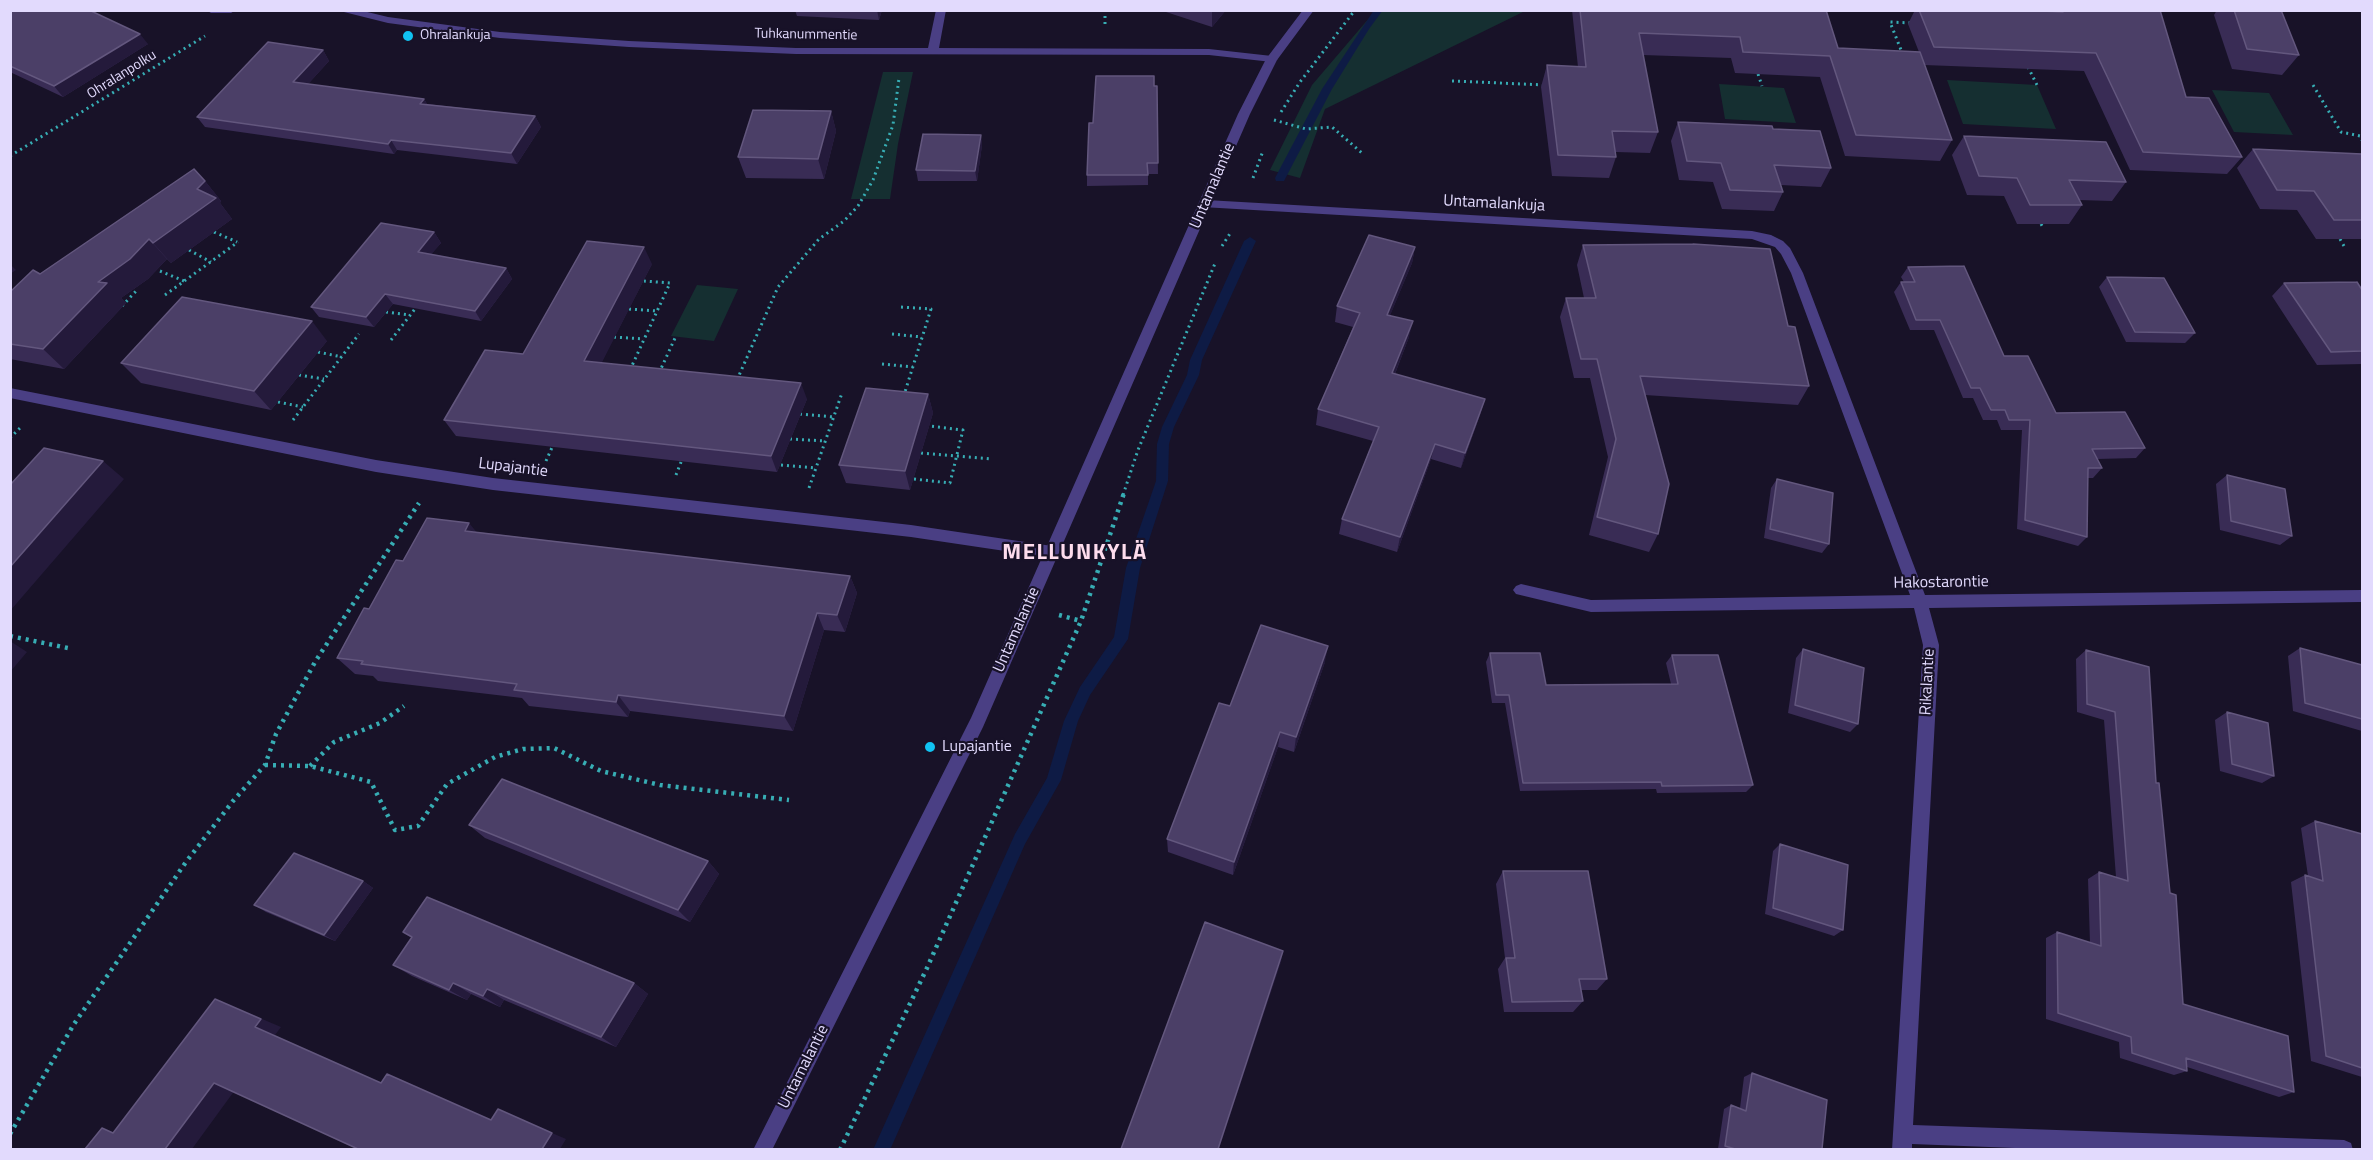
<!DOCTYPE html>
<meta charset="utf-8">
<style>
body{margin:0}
#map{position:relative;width:2373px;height:1160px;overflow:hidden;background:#181228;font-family:"Titillium Web",sans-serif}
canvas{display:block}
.frame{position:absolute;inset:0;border:12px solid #e2dafd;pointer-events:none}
</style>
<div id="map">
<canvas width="2373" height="1160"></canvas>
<div class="frame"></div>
</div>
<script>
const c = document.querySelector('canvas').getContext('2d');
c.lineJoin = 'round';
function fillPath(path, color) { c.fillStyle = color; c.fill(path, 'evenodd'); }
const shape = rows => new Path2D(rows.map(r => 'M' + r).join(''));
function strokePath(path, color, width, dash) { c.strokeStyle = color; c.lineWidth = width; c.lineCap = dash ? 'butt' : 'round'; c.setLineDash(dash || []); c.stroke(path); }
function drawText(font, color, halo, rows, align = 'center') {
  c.font = font + ' "Titillium Web",sans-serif'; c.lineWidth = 4.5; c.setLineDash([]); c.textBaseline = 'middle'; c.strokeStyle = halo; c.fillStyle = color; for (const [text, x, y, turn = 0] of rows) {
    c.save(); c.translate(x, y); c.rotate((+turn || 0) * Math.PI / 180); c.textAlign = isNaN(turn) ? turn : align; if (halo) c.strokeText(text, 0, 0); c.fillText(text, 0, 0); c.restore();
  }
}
fillPath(shape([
 [1376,10,1525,11,1325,109,1300,178,1270,170,1312,85],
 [883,72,913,72,898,144,890,199,851,199],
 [1947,80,2037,85,2056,129,1963,124],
 [1719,84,1784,88,1796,123,1725,119],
 [2212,90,2269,93,2293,135,2234,132],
 [697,285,738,289,714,341,671,336]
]), '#152f31');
fillPath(shape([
 [1374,10,1383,10,1369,29,1332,89,1284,181,1276,181,1275,178,1322,89,1374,10],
 [1250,237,1256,241,1202,360,1199,375,1174,427,1169,444,1168,481,1140,568,1128,639,1090,695,1078,721,1061,780,1025,844,890,1150,873,1150,1015,834,1047,778,1064,721,1080,687,1114,637,1126,568,1156,481,1157,444,1162,427,1187,375,1190,360,1244,241,1250,237]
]), '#0e1b45');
strokePath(shape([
 [1105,10,1105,24],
 [1903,55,1890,22,1912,23],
 [2028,67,2037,85],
 [1758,74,1762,86],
 [1452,81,1546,85],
 [2313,85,2341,132,2360,136,2362,140],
 [1281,112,1300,82,1355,10],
 [1274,120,1306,129,1332,127,1362,153],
 [10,156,205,36],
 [1253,178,1263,151],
 [2041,224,2044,229],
 [214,232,237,242],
 [2340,239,2344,246],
 [1222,246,1231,232],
 [189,250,211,262],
 [160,271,184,281],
 [165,295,238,242],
 [122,306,137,290],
 [901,307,931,309,904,395],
 [629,309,657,311],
 [386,312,410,315],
 [892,334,922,337],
 [614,337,644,339],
 [391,340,418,305],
 [318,352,342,357],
 [882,364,913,367],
 [630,370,670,283,644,281],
 [659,373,676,336],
 [299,375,324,379],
 [737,380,778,287,819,239,844,221,858,206,873,180,893,125,899,78],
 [278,402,303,407],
 [800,414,834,417],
 [293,420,359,334],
 [10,438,22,426],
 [790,439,825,441],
 [921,453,992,459],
 [546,461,554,443],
 [781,465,816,468],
 [676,475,683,457],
 [914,479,950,483,963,430,929,426],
 [809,488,842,393],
 [1123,495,1138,450,1216,261]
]), '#37adb4', 3, [2, 4]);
strokePath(shape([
 [1059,615,1081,621],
 [10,636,68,648],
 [265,765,310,766,371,782,395,830,418,826,447,784,495,757,523,749,554,748,601,771,660,785,789,800],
 [310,766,334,742,380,723,404,706],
 [10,1134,74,1024,186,862,233,801,265,765,276,734,315,662,419,503],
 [840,1150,927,968,1081,621,1124,493]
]), '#37adb4', 4.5, [3, 5]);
fillPath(shape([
 [206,10,236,10,231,13,211,13,206,10],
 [336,10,359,10,388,17,500,32,629,41,796,48,928,48,936,10,946,10,939,48,1209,49,1272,56,1278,59,1272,62,1209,55,796,54,629,47,500,38,388,23,336,10],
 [1206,200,1752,231,1771,235,1783,241,1790,248,1803,273,1925,595,2362,590,2362,602,1929,608,1939,645,1913,1125,2344,1140,2351,1143,2353,1150,2066,1150,1912,1144,1912,1150,1892,1150,1923,645,1914,608,1591,612,1516,594,1513,590,1516,586,1521,584,1591,600,1910,595,1791,273,1781,254,1775,247,1752,239,1202,207,1202,201,1206,200],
 [10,388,376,460,493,478,911,525,1052,546,1057,548,1059,552,1057,556,1052,558,911,537,493,490,376,472,10,398,10,388]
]), '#4a3f84');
fillPath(shape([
 [1303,10,1314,10,1277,60,1250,114,983,727,772,1150,753,1150,971,718,1238,114,1266,59,1303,10]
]), '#4a3f84');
fillPath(shape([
 [10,10,148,44,63,97,10,72],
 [563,10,586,10,585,12],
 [795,10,882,10,879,20,797,16],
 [1166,10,1226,10,1212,27,1166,12],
 [1572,10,1826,10,1838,48,1919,52,1908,24,1915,10,2020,10,2055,12,2055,10,2160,10,2186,97,2242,157,2227,174,2130,170,2084,71,1924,65,1952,140,1940,161,1845,156,1820,77,1735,73,1731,58,1643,55,1658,132,1650,153,1616,152,1616,157,1609,178,1552,176,1541,87,1547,65,1578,67],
 [2217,10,2281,10,2299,55,2282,75,2232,69,2214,15],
 [323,50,329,61,308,84,424,99,427,104,535,116,541,127,517,164,397,150,394,154,205,127,197,117],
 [1154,86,1157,86,1158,174,1148,174,1148,185,1087,186,1087,175,1093,123],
 [831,111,836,131,824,179,746,178,738,157],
 [1678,122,1773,129,1831,168,1821,187,1781,185,1783,192,1774,211,1722,209,1713,182,1679,180,1671,141],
 [981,135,982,145,977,181,918,181,916,170],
 [1964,136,2126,182,2112,201,2079,200,2082,205,2069,224,2017,224,2004,196,1967,195,1952,155],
 [2253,149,2362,154,2362,239,2316,239,2297,210,2260,209,2237,168],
 [205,181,221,201,220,203,232,219,171,263,167,259,148,279,121,298,126,303,64,369,10,359,10,292,40,274],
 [434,232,441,243,431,254,506,268,512,279,481,321,393,304,374,327,319,317,311,307],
 [1583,245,1788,326,1809,386,1798,405,1645,395,1658,534,1649,552,1589,535,1608,457,1590,378,1574,378,1560,317,1566,298,1584,298,1577,265],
 [1415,247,1412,263,1390,315,1409,337,1395,374,1485,399,1480,415,1461,468,1431,459,1397,552,1339,534,1342,519,1373,441,1316,425,1318,409,1353,327,1335,322,1337,306],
 [652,264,601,363,807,399,777,472,456,436,444,420,523,354],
 [1908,267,2004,356,2056,413,2145,448,2136,458,2097,459,2102,468,2093,478,2087,478,2087,537,2078,546,2017,529,2022,430,2001,430,1997,420,1983,420,1973,398,1963,398,1934,330,1910,330,1894,292,1901,282,1904,282,1901,277],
 [2107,277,2195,333,2185,343,2126,342,2099,287],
 [2284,283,2362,290,2362,364,2317,365,2272,296],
 [327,341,271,410,141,383,121,363],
 [928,394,933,413,910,490,846,483,839,465],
 [2227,475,2292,536,2280,545,2220,530,2216,484],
 [1777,479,1829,544,1822,553,1764,538,1771,488],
 [477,532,850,576,857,593,845,632,824,630,793,731,630,711,628,717,529,706,522,698,378,681,373,676,355,674,337,658,369,609,403,561],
 [2300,648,2362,665,2362,731,2293,711,2288,656],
 [1803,649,1858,724,1850,732,1788,713,1796,658],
 [2086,650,2156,783,2183,1004,2294,1092,2279,1097,2187,1067,2187,1071,2174,1075,2120,1058,2119,1042,2046,1019,2046,938,2057,932,2090,943,2088,879,2099,872,2116,877,2104,720,2077,712,2076,659],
 [1490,653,1546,685,1671,684,1666,663,1672,655,1753,785,1746,792,1657,793,1656,789,1520,791,1505,703,1492,703,1486,662],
 [1325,662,1294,752,1278,747,1233,875,1168,852,1167,839],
 [2227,712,2274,776,2262,783,2220,771,2215,720],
 [2315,821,2362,834,2362,1077,2311,1061,2291,882,2305,875,2308,876,2301,828],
 [469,825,708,861,719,874,690,922,485,838],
 [1780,844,1843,930,1834,936,1765,914,1773,851],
 [1503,871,1607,979,1597,990,1581,990,1583,1001,1573,1012,1504,1012,1498,969,1505,958,1496,884],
 [363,881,373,888,335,941,266,912,254,905],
 [403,932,634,983,648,994,616,1047,504,1000,500,1007,471,994,467,1000,412,976,393,965,412,938],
 [1752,1073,1822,1149,1718,1149,1724,1109,1731,1105,1740,1108,1744,1077]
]), '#392c55');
fillPath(shape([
 [877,10,882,10,879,20],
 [1212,10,1226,10,1212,27],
 [140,34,148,44,63,97,54,86],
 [323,50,329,61,300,93,293,82],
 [424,99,430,109,420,104],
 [831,111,836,131,824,179,818,159],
 [535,116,541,127,517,164,511,153],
 [981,135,982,145,977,181,975,171],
 [391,140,397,150,394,154,388,144],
 [205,181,221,201,220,203,232,219,171,263,153,243],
 [434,232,441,243,425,262,418,252],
 [149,239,167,259,148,279,121,298,126,303,64,369,43,349,98,282],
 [644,247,652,264,594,378,584,361],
 [1415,247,1412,263,1384,330,1387,315],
 [10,264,16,270,10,274],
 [506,268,512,279,481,321,475,311],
 [385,294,393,304,374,327,366,317],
 [312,321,327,341,271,410,254,391],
 [1413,321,1409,337,1389,389,1392,373],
 [801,383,807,399,777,472,771,456],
 [928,394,933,413,910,490,905,471],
 [1485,399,1480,415,1461,468,1465,453],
 [1435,444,1431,459,1397,552,1400,537],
 [103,461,124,479,10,611,10,567],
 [469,523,484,541,465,531],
 [850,576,857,593,845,632,837,615],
 [817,613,824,630,793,731,784,716],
 [10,641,27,652,10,672],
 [1328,646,1325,662,1294,752,1296,737],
 [618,695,630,711,628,717,616,702],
 [1280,732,1278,747,1233,875,1234,862],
 [708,861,719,874,690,922,678,910],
 [363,881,373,888,335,941,324,935],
 [1283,951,1281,962,1219,1149,1218,1149],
 [453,983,471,994,467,1000,449,990],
 [634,983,648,994,616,1047,601,1037],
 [487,989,504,1000,500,1007,483,996],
 [215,999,281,1027,275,1035,255,1027],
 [214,1083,235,1090,192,1149,165,1149],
 [552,1133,566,1139,560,1149,542,1149]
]), '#241a3b');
const building = shape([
 [10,10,89,10,140,34,54,86,10,66,10,10],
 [1580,10,1826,10,1838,48,1920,52,1952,140,1856,135,1830,56,1743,52,1740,37,1639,33,1658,132,1612,131,1616,157,1558,155,1547,65,1586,67,1580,10],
 [1919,10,2020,10,2063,12,2063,10,2160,10,2186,97,2209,98,2242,157,2143,152,2096,53,1934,47,1919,10],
 [2234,10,2281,10,2299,55,2247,49,2234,10],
 [268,42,323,50,293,82,424,99,420,104,535,116,511,153,391,140,388,144,197,117,268,42],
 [1096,76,1154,76,1154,86,1157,86,1158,163,1147,163,1148,175,1087,175,1089,123,1093,123,1096,76],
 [753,110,831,111,818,159,738,157,753,110],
 [1678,122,1772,126,1773,129,1820,131,1831,168,1774,165,1783,192,1730,190,1721,163,1687,161,1678,122],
 [923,134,981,135,975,171,916,170,923,134],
 [1964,136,2106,142,2126,182,2069,180,2082,205,2030,205,2017,178,1979,176,1964,136],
 [2253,149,2362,154,2362,220,2334,220,2314,191,2277,190,2253,149],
 [194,169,205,181,197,189,216,198,153,243,149,239,130,259,98,282,107,283,43,349,10,344,10,292,33,270,40,274,194,169],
 [381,223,434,232,418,252,506,268,475,311,385,294,366,317,311,307,381,223],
 [1369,235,1415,247,1387,315,1413,321,1392,373,1485,399,1465,453,1435,444,1400,537,1342,519,1379,427,1318,409,1360,313,1337,306,1369,235],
 [587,241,644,247,584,361,801,383,771,456,444,420,485,350,523,354,587,241],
 [1693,244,1770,249,1788,326,1795,327,1809,386,1640,376,1669,484,1658,534,1597,517,1616,439,1597,359,1581,359,1566,298,1596,298,1583,245,1693,244],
 [1964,266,2004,356,2028,356,2056,413,2125,412,2145,448,2092,449,2102,468,2088,468,2087,537,2025,520,2030,420,2009,420,2005,410,1991,410,1980,388,1971,388,1940,320,1916,320,1901,282,1915,282,1908,267,1964,266],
 [2107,277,2164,278,2195,333,2135,332,2107,277],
 [2357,282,2362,290,2362,351,2331,352,2284,283,2357,282],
 [182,297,312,321,254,391,121,363,182,297],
 [866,388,928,394,905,471,839,465,866,388],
 [44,448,103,461,10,567,10,485,44,448],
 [2227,475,2285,489,2292,536,2231,521,2227,475],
 [1777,479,1833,493,1829,544,1770,529,1777,479],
 [427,518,469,523,465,531,850,576,837,615,817,613,784,716,618,695,616,702,514,690,517,684,361,664,363,661,337,658,364,608,369,609,396,560,403,561,427,518],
 [1261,625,1328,646,1296,737,1280,732,1234,862,1167,839,1219,703,1230,706,1261,625],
 [2300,648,2362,665,2362,719,2305,703,2300,648],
 [1803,649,1864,668,1858,724,1795,705,1803,649],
 [2086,650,2149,667,2156,783,2159,783,2170,893,2176,895,2183,1004,2288,1036,2294,1092,2186,1058,2187,1071,2132,1053,2131,1037,2058,1013,2057,932,2101,946,2099,872,2128,881,2115,712,2087,704,2086,650],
 [1490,653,1540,653,1546,685,1678,684,1672,655,1718,655,1753,785,1662,786,1661,782,1523,783,1509,695,1496,695,1490,653],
 [2227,712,2268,723,2274,776,2232,764,2227,712],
 [502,779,708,861,678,910,469,825,502,779],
 [2315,821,2362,834,2362,1068,2326,1056,2305,875,2323,881,2315,821],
 [1780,844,1848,865,1843,930,1773,908,1780,844],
 [294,853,363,881,324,935,254,905,294,853],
 [1503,871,1588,871,1607,979,1579,979,1583,1001,1512,1002,1506,958,1515,958,1503,871],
 [427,897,634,983,601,1037,487,989,483,996,453,983,449,990,393,965,412,937,403,932,427,897],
 [1205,922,1283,951,1218,1149,1121,1149,1205,922],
 [215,999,261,1019,255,1027,381,1083,387,1074,491,1120,498,1109,552,1133,542,1149,358,1149,214,1083,165,1149,85,1149,102,1128,113,1133,215,999],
 [1752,1073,1827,1100,1822,1149,1735,1149,1725,1146,1731,1105,1746,1111,1752,1073]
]);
fillPath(building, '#4b3f67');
strokePath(building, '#63577e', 1.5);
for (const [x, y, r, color] of [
 [408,36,6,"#11c2f2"],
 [930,747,6,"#11c2f2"]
]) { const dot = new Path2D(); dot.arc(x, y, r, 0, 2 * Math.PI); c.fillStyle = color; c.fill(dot); strokePath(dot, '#181228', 2); }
drawText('14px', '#e2dafd', '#181228', [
 ["Tuhkanummentie",806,35,1],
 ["Ohralanpolku",122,75,-32]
]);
drawText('14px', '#e2dafd', '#181228', [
 ["Ohralankuja",420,36]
], 'left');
drawText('16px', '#e2dafd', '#181228', [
 ["Untamalantie",1213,186,-67],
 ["Untamalankuja",1494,204,3],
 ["Lupajantie",513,468,7],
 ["Hakostarontie",1941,583,-1],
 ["Untamalantie",1017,630,-66],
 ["Rikalantie",1928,682,-87],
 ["Untamalantie",804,1067,-63]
]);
drawText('16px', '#e2dafd', '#181228', [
 ["Lupajantie",942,747]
], 'left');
c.letterSpacing = '1.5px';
drawText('bold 22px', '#fddced', '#181228', [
 ["MELLUNKYLÄ",1075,554]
]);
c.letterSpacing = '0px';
</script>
